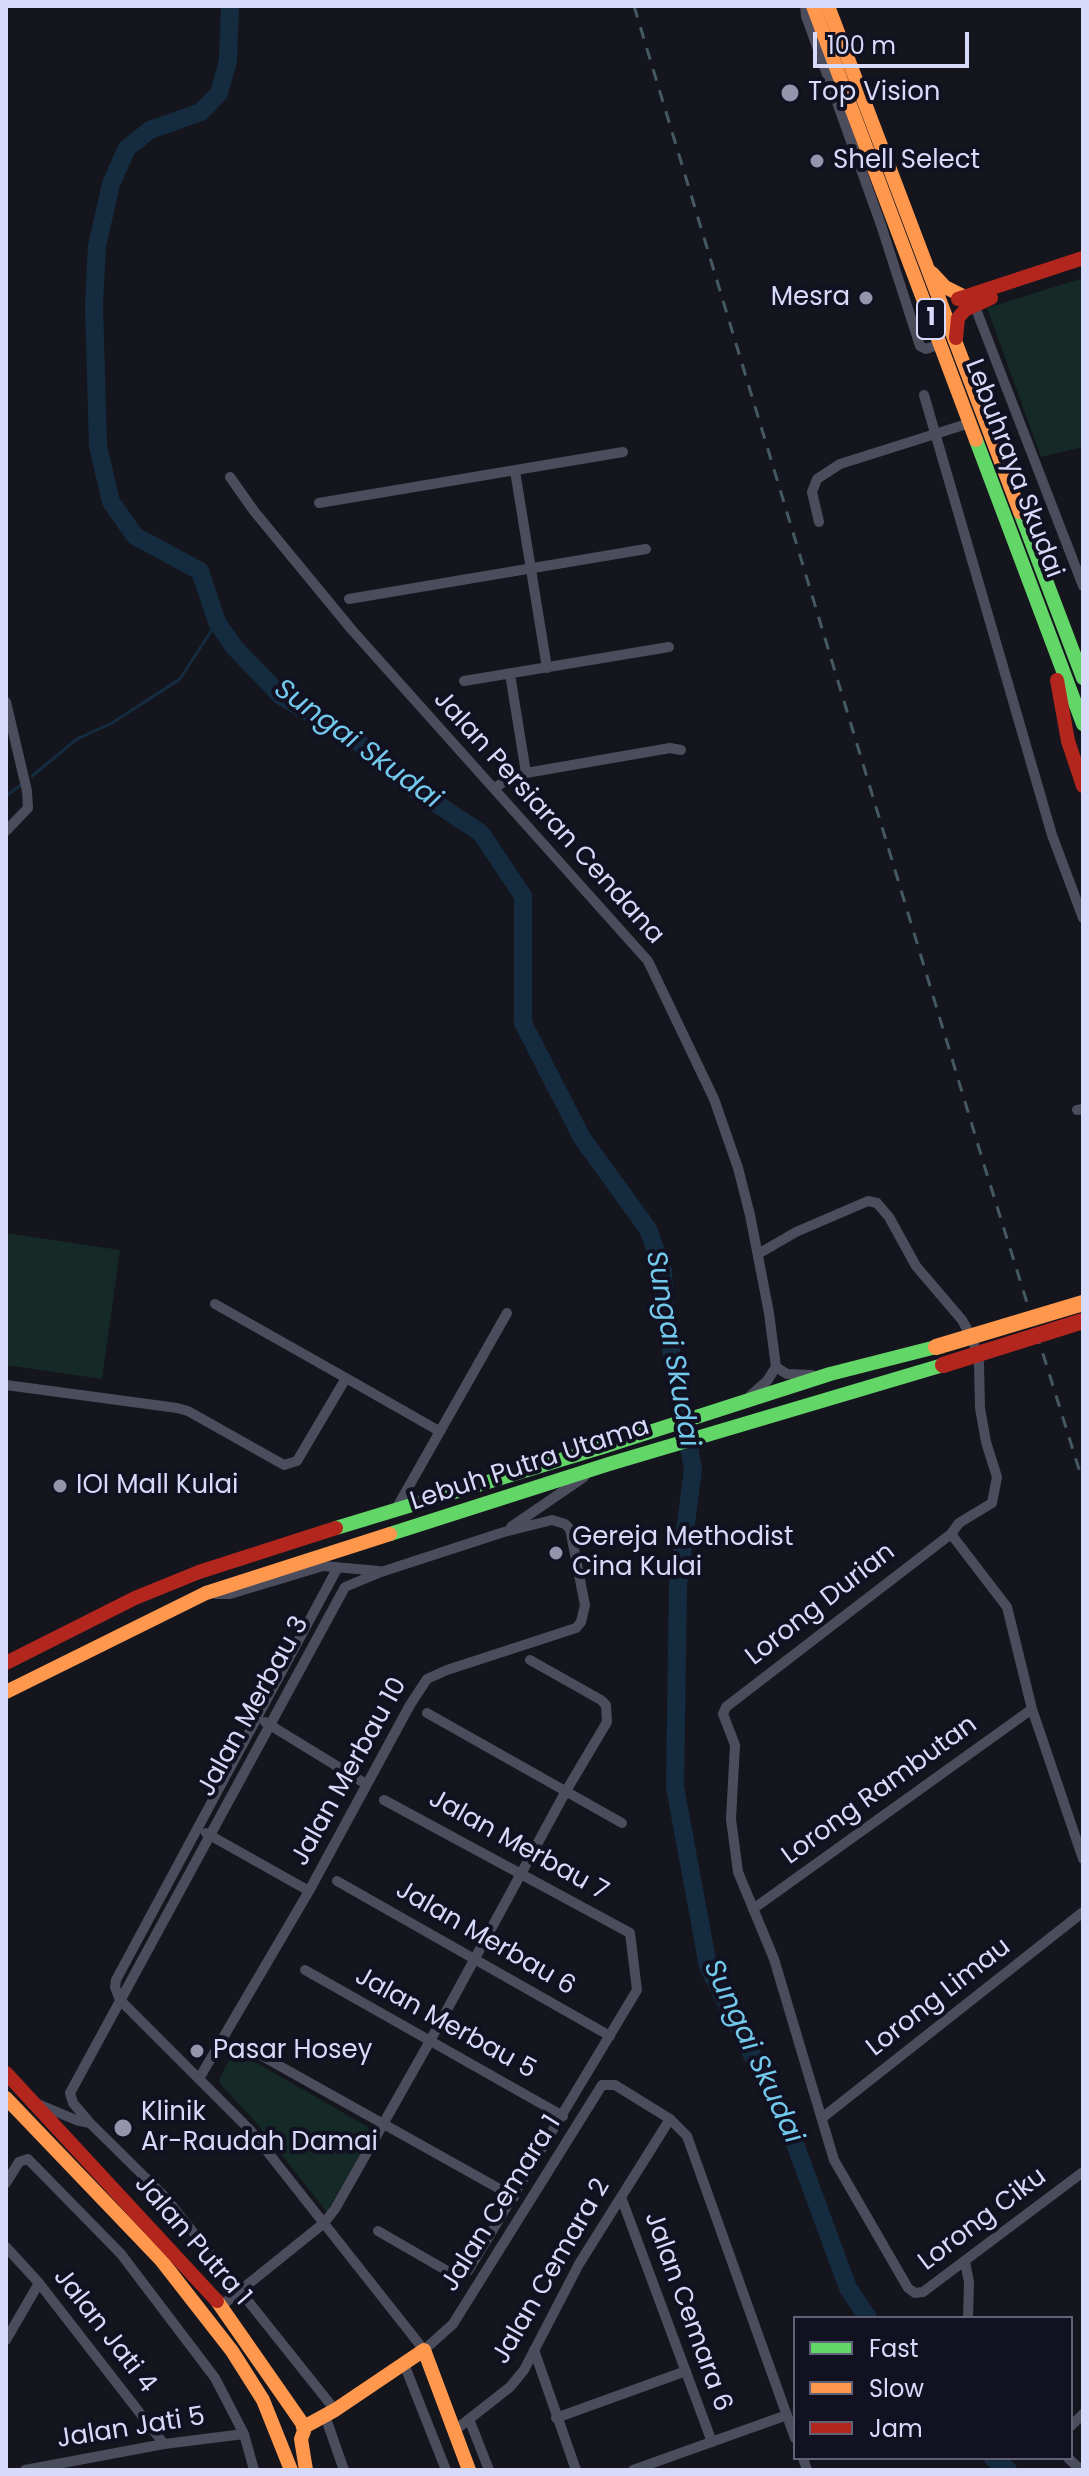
<!DOCTYPE html>
<style>
body{margin:0}
#map{position:relative;width:1089px;height:2476px;overflow:hidden;background:#15151e;font-family:Poppins,sans-serif}
canvas{display:block}
.frame{position:absolute;inset:0;border:8px solid #d8dafa;pointer-events:none}
.legend{position:absolute;left:793px;top:2316px;width:280px;height:144px;box-sizing:border-box;background:#112;border:2px solid #616178;margin:0;padding:10px 14px;list-style:none;font-size:24px;color:#d8dafa}
.legend li{display:flex;align-items:center;gap:16px;height:40px}
.legend b{width:40px;border:2px solid #616178}
.scale{position:absolute;left:813px;top:32px;width:156px;height:36px;box-sizing:border-box;border:4px solid #d8dafa;border-top:0;padding-left:10px;font-size:24px;line-height:28px;white-space:nowrap;color:#d8dafa;-webkit-text-stroke:6px #112;paint-order:stroke}
</style>
<div id="map">
<canvas width="1089" height="2476"></canvas>
<div class="frame"></div>
<ul class="legend">
<li><b style="height:10px;background:#63d668"></b>Fast</li>
<li><b style="height:10px;background:#ff974d"></b>Slow</li>
<li><b style="height:10px;background:#b3261e"></b>Jam</li>
</ul>
<div class="scale">100 m</div>
</div>
<script>
const c = document.querySelector('canvas').getContext('2d');
c.lineJoin = 'round';
function fillPath(path, color) { c.fillStyle = color; c.fill(path, 'evenodd'); }
const shape = rows => new Path2D(rows.map(r => 'M' + r).join(''));
function strokePath(path, color, width, dash) { c.strokeStyle = color; c.lineWidth = width; c.lineCap = dash ? 'butt' : 'round'; c.setLineDash(dash || []); c.stroke(path); }
function drawText(font, color, halo, rows, align = 'center') {
  c.font = font + ' Poppins,sans-serif'; c.lineWidth = 8; c.setLineDash([]); c.textBaseline = 'middle'; c.strokeStyle = halo; c.fillStyle = color; for (const [text, x, y, turn = 0] of rows) {
    c.save(); c.translate(x, y); c.rotate((+turn || 0) * Math.PI / 180); c.textAlign = isNaN(turn) ? turn : align; if (halo) c.strokeText(text, 0, 0); c.fillText(text, 0, 0); c.restore();
  }
}
fillPath(shape([
 [1083,278,1083,447,1041,457,987,308],
 [6,1233,120,1250,102,1379,6,1365],
 [234,2050,368,2127,370,2138,327,2212,253,2119,221,2085,219,2080]
]), '#152926');
strokePath(shape([
 [32,776,77,739,112,723,180,679,217,622],
 [6,796,22,784]
]), '#152c40', 3);
strokePath(shape([
 [230,6,228,61,219,93,201,112,150,130,127,148,111,184,97,246,94,305,98,446,111,502,135,536,200,571,217,622,234,647,281,696,353,738,417,791,481,833,523,896,523,1023,582,1138,648,1229,663,1271,665,1317,693,1469,678,1585,675,1787,708,1966,791,2133,848,2288,868,2318],
 [993,2458,1008,2470]
]), '#152c40', 18);
strokePath(shape([
 [805,6,806,16,881,225,920,346,926,349,940,344],
 [974,304,1083,586],
 [924,395,1052,835,1083,918],
 [515,471,547,668],
 [230,477,254,511,352,630,648,961,714,1099,738,1168,750,1215,769,1313,776,1367],
 [319,503,623,452],
 [819,522,812,492,817,479,840,464,970,423],
 [349,599,646,549],
 [510,674,526,773],
 [464,681,669,647],
 [6,702,27,791,28,808,6,831],
 [494,788,514,776,526,773,670,748,681,750],
 [1077,1110,1083,1109],
 [758,1254,796,1232,868,1201,877,1203,889,1217,916,1266,962,1320,973,1340,979,1363,980,1408,986,1442,997,1477,992,1503,959,1523,951,1534,1007,1607,1032,1709,1083,1859],
 [215,1304,346,1378],
 [776,1367,787,1374,812,1375],
 [6,1385,177,1408,188,1411,284,1465,297,1461,346,1378,439,1431],
 [751,1395,767,1381,776,1367],
 [396,1509,507,1313],
 [511,1527,584,1477],
 [951,1534,726,1707,723,1714,735,1745,731,1819,738,1872,774,1959,834,2160,908,2288,915,2293,923,2292,1083,2172],
 [338,1567,116,1980,115,1987,120,2000,251,2131,424,2350,453,2324,602,2085,615,2085,670,2119,687,2136,795,2438],
 [216,1594,230,1594,323,1566,379,1571],
 [427,1713,622,1823],
 [265,1722,366,1784],
 [206,1833,309,1891],
 [337,1881,610,2036],
 [753,1909,1032,1709],
 [305,1970,563,2116],
 [253,2051,514,2197],
 [200,2077,309,1891,410,1705,427,1679,447,1670,576,1628,581,1622,585,1605,570,1529,565,1524,552,1520,504,1532,381,1572,345,1587,70,2093,73,2103,90,2123,165,2197,335,2410],
 [38,2104,76,2120,90,2123],
 [822,2118,1083,1912],
 [6,2183,19,2162,28,2159,121,2254,215,2378,244,2434,254,2470],
 [621,2197,712,2442],
 [378,2231,449,2272,456,2274,468,2271,637,1990,630,1933,384,1800],
 [6,2247,39,2283,164,2444],
 [965,2262,969,2282,968,2318],
 [221,2306,324,2223,335,2209,430,2041,566,1791,607,1722,606,1705,601,1700,530,1660],
 [6,2340,39,2283],
 [534,2350,576,2470],
 [404,2364,446,2470],
 [325,2416,344,2470],
 [556,2418,686,2371],
 [469,2419,489,2470],
 [1071,2426,1083,2414],
 [454,2431,510,2387,524,2370,579,2264,670,2119],
 [803,2458,807,2470],
 [1068,2458,1081,2470],
 [25,2470,164,2444,244,2434],
 [633,2470,787,2415]
]), '#4b4d5d', 10);
strokePath(shape([
 [976,440,1083,724],
 [1020,512,1083,678],
 [336,1528,603,1447,830,1374,936,1347],
 [390,1534,609,1464,943,1365]
]), '#63d668', 14);
strokePath(shape([
 [813,6,976,440],
 [828,6,1020,512],
 [932,273,945,287,965,297],
 [6,1692,206,1593,390,1534],
 [6,2098,161,2260,232,2351,263,2400,291,2470],
 [217,2301,302,2423,304,2431,301,2439,306,2470],
 [304,2427,335,2410,424,2350,469,2470]
]), '#ff974d', 14);
strokePath(shape([
 [958,299,1083,258],
 [956,338,958,318,965,310,991,298],
 [1057,680,1068,741,1083,786],
 [6,1663,135,1598,199,1572,336,1528],
 [6,2073,217,2301]
]), '#b3261e', 14);
strokePath(shape([
 [634,6,985,1168,1083,1482]
]), '#445961', 3, [12, 10]);
strokePath(shape([
 [936,1347,1083,1303]
]), '#ff974d', 16);
strokePath(shape([
 [943,1365,1083,1321]
]), '#b3261e', 16);
for (const [x, y, r, color] of [
 [790,93,10,"#9495ad"],
 [817,161,8,"#9495ad"],
 [866,298,8,"#9495ad"],
 [60,1486,8,"#9495ad"],
 [556,1553,8,"#9495ad"],
 [197,2051,8,"#9495ad"],
 [123,2128,10,"#9495ad"]
]) { const dot = new Path2D(); dot.arc(x, y, r, 0, 2 * Math.PI); c.fillStyle = color; c.fill(dot); strokePath(dot, '#112', 3); }
for (const [x, y, w] of [
 [931,319,28]
]) { const box = new Path2D(); box.roundRect(x - w / 2, y - 20, w, 40, 6); c.fillStyle = '#112'; c.fill(box); strokePath(box, '#d8dafa', 2); }
drawText('bold 24px', '#d8dafa', null, [
 ["1",931,319]
]);
drawText('26px', '#d8dafa', '#112', [
 ["Top Vision",808,93],
 ["Shell Select",833,161],
 ["Mesra",850,298,"right"],
 ["IOI Mall Kulai",76,1486],
 ["Gereja Methodist",572,1538],
 ["Cina Kulai",572,1568],
 ["Pasar Hosey",213,2051],
 ["Klinik",141,2113],
 ["Ar-Raudah Damai",141,2143]
], 'left');
drawText('26px', '#d8dafa', '#112', [
 ["Lebuhraya Skudai",1013,469,69],
 ["Jalan Persiaran Cendana",548,818,48],
 ["Lebuh Putra Utama",530,1465,-18],
 ["Lorong Durian",821,1605,-38],
 ["Jalan Merbau 3",254,1707,-61],
 ["Jalan Merbau 10",350,1772,-61],
 ["Lorong Rambutan",880,1791,-36],
 ["Jalan Merbau 7",518,1846,29],
 ["Jalan Merbau 6",485,1939,30],
 ["Lorong Limau",939,1998,-38],
 ["Jalan Merbau 5",445,2024,29],
 ["Jalan Cemara 1",502,2204,-58],
 ["Lorong Ciku",983,2220,-37],
 ["Jalan Putra 1",192,2241,49],
 ["Jalan Cemara 2",552,2272,-60],
 ["Jalan Cemara 6",687,2312,70],
 ["Jalan Jati 4",104,2331,52],
 ["Jalan Jati 5",131,2429,-9]
]);
drawText('italic 28px', '#73c9ec', '#112', [
 ["Sungai Skudai",357,745,36],
 ["Sungai Skudai",671,1349,80],
 ["Sungai Skudai",752,2052,65]
]);
</script>
